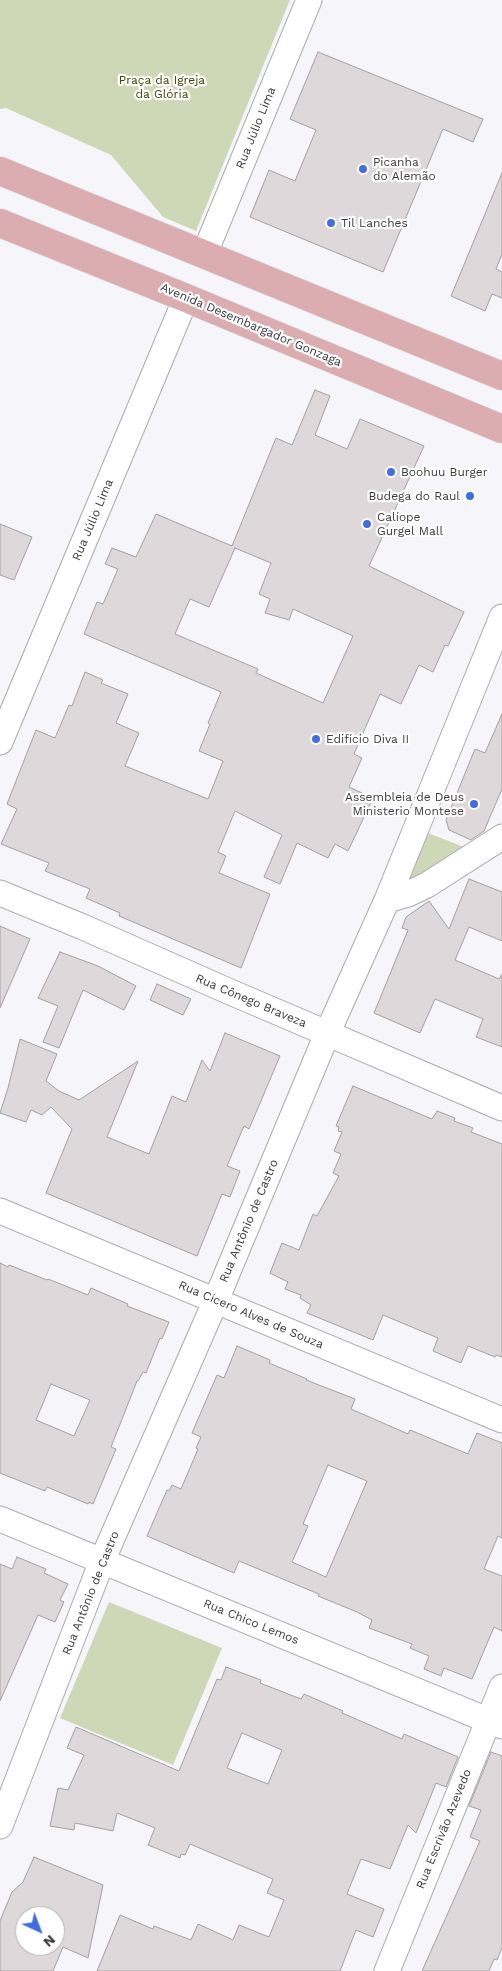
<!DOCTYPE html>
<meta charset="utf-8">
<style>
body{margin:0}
#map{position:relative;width:502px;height:1971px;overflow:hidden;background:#f5f5fa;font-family:"Work Sans",sans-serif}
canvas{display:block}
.north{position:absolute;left:15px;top:1906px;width:50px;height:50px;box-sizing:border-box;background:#fff;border:1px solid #b1b1b1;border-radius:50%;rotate:137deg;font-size:14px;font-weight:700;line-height:20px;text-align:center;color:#3b3b3d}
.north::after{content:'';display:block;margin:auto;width:18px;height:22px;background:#416dde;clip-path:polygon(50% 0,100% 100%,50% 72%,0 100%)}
</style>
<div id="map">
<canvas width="502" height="1971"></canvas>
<div class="north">N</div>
</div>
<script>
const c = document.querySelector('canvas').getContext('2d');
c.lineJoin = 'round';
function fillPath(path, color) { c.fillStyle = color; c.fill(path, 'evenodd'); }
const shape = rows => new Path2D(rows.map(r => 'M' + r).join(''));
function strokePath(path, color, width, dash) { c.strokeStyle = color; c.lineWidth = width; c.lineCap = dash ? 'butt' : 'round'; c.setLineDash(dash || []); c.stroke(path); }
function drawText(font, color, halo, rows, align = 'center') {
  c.font = font + ' "Work Sans",sans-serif'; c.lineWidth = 4.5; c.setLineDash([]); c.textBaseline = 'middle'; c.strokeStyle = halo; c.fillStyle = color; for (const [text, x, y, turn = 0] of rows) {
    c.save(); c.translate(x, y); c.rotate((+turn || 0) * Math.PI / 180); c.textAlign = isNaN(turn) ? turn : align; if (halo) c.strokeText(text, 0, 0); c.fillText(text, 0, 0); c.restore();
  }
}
fillPath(shape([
 [0,0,290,0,196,231,163,217,111,155,6,108,0,109],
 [420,830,472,850,397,887],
 [109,1602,222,1648,173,1765,60,1718]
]), '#cfd8b6');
const building = shape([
 [318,52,483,119,473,142,443,129,383,272,250,217,269,170,295,181,316,130,290,119,318,52],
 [502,173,502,254,496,269,502,272,502,298,492,294,485,311,451,296,502,173],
 [315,390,330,396,315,435,347,449,360,419,424,446,369,566,464,612,448,646,445,645,433,672,419,665,401,704,380,694,354,754,362,758,349,787,373,798,348,851,335,844,328,858,297,843,280,884,264,877,282,835,235,811,218,852,226,856,219,873,270,894,241,968,119,916,120,913,86,898,90,889,45,871,49,863,1,844,17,809,7,804,36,730,55,738,69,705,72,706,85,672,103,680,101,683,128,694,116,723,139,733,125,766,208,799,223,761,199,751,210,724,208,723,221,692,84,634,97,602,103,604,118,569,105,564,112,548,136,557,156,514,232,546,276,438,292,445,315,390],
 [235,548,271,563,259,594,270,599,265,613,289,620,293,609,353,636,323,703,256,673,258,669,175,634,190,599,209,607,235,548],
 [0,524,32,537,14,580,0,575,0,524],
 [502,714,502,789,484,831,471,840,449,830,446,820,475,749,485,753,502,714],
 [469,879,502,892,502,941,469,927,455,960,499,979,502,974,502,1047,476,1037,483,1019,435,999,420,1033,374,1013,408,930,402,928,406,917,429,901,449,929,469,879],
 [0,926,30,939,0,1008,0,926],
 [60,952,98,966,136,986,124,1010,83,990,59,1048,43,1042,58,1006,38,998,60,952],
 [157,984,191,999,183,1015,150,1000,157,984],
 [225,1033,280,1056,249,1129,244,1126,227,1166,240,1171,230,1197,222,1194,197,1256,46,1193,72,1129,51,1107,42,1115,31,1110,26,1122,0,1113,8,1088,20,1039,57,1054,46,1081,59,1091,79,1100,138,1061,107,1137,149,1154,172,1096,186,1102,202,1060,210,1071,225,1033],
 [353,1086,432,1119,437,1111,455,1118,454,1121,473,1128,471,1132,502,1144,502,1357,496,1355,495,1357,468,1346,461,1363,433,1351,438,1338,383,1315,373,1340,307,1313,311,1305,300,1298,301,1295,285,1289,288,1282,270,1273,282,1243,299,1250,313,1214,317,1216,339,1176,333,1173,341,1154,334,1151,342,1132,338,1131,339,1127,336,1126,353,1086],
 [0,1263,8,1267,9,1265,47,1280,48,1279,88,1295,91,1288,128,1304,127,1306,169,1322,162,1339,160,1338,146,1373,143,1372,138,1381,137,1381,111,1447,116,1449,93,1504,89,1502,88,1504,47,1487,45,1491,0,1473,0,1263],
 [51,1384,90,1400,74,1436,36,1420,51,1384],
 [237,1346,270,1360,269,1363,307,1379,306,1380,355,1399,351,1409,408,1434,410,1430,468,1454,477,1433,502,1443,502,1538,498,1536,484,1569,502,1576,502,1631,494,1627,472,1679,444,1668,441,1676,424,1669,429,1656,410,1648,412,1644,369,1628,372,1620,357,1612,318,1596,319,1594,239,1561,234,1573,147,1536,167,1490,169,1491,172,1485,181,1489,198,1449,196,1448,201,1437,192,1433,217,1375,224,1378,237,1346],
 [328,1465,367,1481,326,1577,292,1562,308,1526,303,1524,328,1465],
 [17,1557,46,1569,44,1573,68,1584,60,1600,64,1602,55,1622,38,1615,0,1701,0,1564,12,1569,17,1557],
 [226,1667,261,1680,260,1683,301,1699,304,1694,343,1711,342,1713,402,1739,404,1734,458,1757,446,1787,436,1783,416,1833,408,1825,390,1869,361,1859,347,1894,384,1909,373,1937,356,1930,340,1971,97,1971,120,1915,153,1929,154,1926,191,1940,198,1924,233,1940,239,1925,269,1937,284,1900,267,1893,273,1879,190,1844,185,1855,181,1854,180,1858,148,1845,155,1828,117,1813,113,1831,75,1823,74,1830,50,1826,58,1788,68,1790,84,1755,67,1748,76,1727,179,1771,217,1679,221,1680,226,1667],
 [242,1733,282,1750,268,1784,227,1768,242,1733],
 [491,1752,502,1756,502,1948,497,1960,494,1959,489,1971,422,1971,480,1841,470,1837,481,1810,469,1806,491,1752],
 [34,1857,103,1885,88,1958,63,1947,53,1971,0,1971,0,1921,12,1892,23,1882,34,1857],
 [25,1916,55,1916,55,1946,25,1946,25,1916]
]);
fillPath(building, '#ded8da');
strokePath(building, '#a49fa1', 1);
const minor = shape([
 [204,255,309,0],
 [0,742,186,298],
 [0,893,83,927,228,991,502,1108],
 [387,900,408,894,427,885,502,837],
 [0,1211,502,1420],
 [0,1519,502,1726],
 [0,1826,102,1561,216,1300,327,1034,387,900,502,617],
 [387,1971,502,1687]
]);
const major = shape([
 [0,171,502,376],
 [0,223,186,298,502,429]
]);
strokePath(minor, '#aaaaaf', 27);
strokePath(major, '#d4d4d4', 29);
strokePath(minor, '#fff', 25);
strokePath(major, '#dbacb0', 28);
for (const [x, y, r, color] of [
 [363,169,5,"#416dde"],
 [331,223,5,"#416dde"],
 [391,472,5,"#416dde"],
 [470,496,5,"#416dde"],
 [367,524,5,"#416dde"],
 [316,739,5,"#416dde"],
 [474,804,5,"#416dde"]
]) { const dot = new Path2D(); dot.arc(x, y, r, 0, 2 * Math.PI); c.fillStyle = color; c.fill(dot); strokePath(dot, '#fff', 2); }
drawText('12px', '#3c4700', '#fff', [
 ["Praça da Igreja",162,80],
 ["da Glória",162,94]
]);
drawText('12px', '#3b3b3d', '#fff', [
 ["Rua Júlio Lima",256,128,-68],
 ["Avenida Desembargador Gonzaga",251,325,23],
 ["Rua Júlio Lima",93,520,-67],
 ["Rua Cônego Braveza",251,1001,23],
 ["Rua Antônio de Castro",249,1221,-67],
 ["Rua Cícero Alves de Souza",251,1315,23],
 ["Rua Antônio de Castro",91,1593,-68],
 ["Rua Chico Lemos",251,1622,22],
 ["Rua Escrivão Azevedo",444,1829,-68]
]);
drawText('12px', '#3b3b3d', '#fff', [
 ["Picanha",373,162],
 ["do Alemão",373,176],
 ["Til Lanches",341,223],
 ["Boohuu Burger",401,472],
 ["Budega do Raul",460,496,"right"],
 ["Calíope",377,517],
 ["Gurgel Mall",377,531],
 ["Edifício Diva II",326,739],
 ["Assembleia de Deus",464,797,"right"],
 ["Ministerio Montese",464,811,"right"]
], 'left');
</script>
